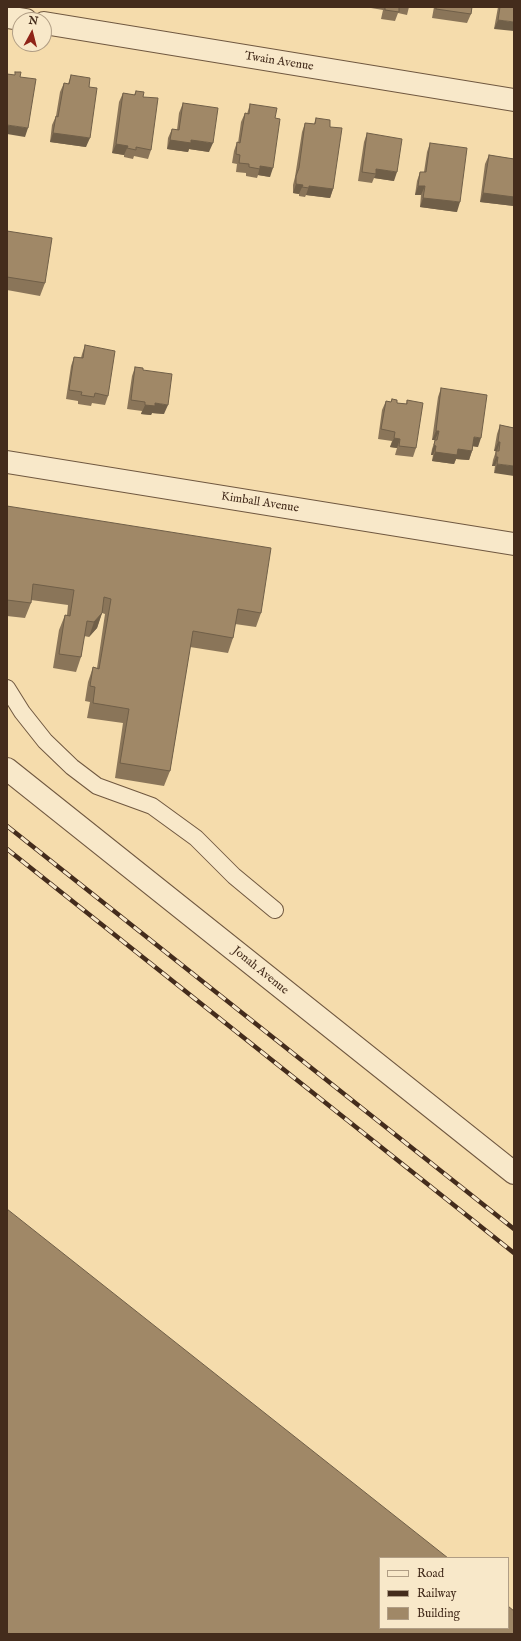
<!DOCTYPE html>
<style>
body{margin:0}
#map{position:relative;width:521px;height:1641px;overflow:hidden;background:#f5dcac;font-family:"IM FELL English",serif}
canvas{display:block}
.frame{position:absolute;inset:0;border:8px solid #442c1c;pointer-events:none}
.legend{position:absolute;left:379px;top:1557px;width:130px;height:72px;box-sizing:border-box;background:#f8e8c9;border:1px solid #b09d84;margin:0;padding:5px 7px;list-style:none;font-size:12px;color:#442c1c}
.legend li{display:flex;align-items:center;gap:8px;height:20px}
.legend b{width:20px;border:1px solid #b09d84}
.north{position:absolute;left:12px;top:12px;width:40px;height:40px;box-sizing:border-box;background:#f8e8c9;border:1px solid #b09d84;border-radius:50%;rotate:7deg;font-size:11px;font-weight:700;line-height:16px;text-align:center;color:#442c1c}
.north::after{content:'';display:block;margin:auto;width:14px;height:18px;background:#8f2418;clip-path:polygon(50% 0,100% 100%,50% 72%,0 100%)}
</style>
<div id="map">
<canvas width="521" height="1641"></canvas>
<div class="frame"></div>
<ul class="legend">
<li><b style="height:5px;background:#f8e8c9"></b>Road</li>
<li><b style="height:5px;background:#442c1c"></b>Railway</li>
<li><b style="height:11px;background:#a08867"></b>Building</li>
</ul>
<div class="north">N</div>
</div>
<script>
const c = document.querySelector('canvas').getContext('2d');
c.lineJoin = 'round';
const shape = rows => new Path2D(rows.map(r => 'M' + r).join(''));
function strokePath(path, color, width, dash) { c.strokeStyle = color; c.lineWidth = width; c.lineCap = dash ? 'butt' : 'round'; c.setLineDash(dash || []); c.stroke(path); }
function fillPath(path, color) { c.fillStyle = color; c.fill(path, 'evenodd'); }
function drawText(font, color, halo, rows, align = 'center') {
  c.font = font + ' "IM FELL English",serif'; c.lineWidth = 3.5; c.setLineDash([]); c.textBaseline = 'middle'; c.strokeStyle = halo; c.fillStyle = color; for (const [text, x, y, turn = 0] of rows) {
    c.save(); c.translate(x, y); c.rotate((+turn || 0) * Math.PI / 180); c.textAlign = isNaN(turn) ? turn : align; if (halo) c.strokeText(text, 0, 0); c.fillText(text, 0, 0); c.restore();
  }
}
const service = shape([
 [7,688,22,712,45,741,72,767,97,786,152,806,196,838,234,876,275,910]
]);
const minor = shape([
 [7,17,26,20],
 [44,23,514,100]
]);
const tertiary = shape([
 [7,462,514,544],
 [7,769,514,1173]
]);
strokePath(service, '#705840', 18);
strokePath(minor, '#705840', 24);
strokePath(tertiary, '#705840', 24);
strokePath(service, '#f8e8c9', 16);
strokePath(minor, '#f8e8c9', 22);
strokePath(tertiary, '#f8e8c9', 22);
const rail = shape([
 [7,826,514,1229],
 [7,849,514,1253]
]);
strokePath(rail, '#442c1c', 4.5);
strokePath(rail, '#f8e8c9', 3, [9]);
fillPath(shape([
 [372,7,409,7,407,15,398,13,395,21,381,19,383,10,371,8],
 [434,7,472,7,471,14,467,23,432,18],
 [498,7,514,7,494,29],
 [71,75,89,87,86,147,50,142,52,125,56,116,60,92,64,83,68,84],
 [136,91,143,97,151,150,148,159,134,156,133,159,124,157,124,155,112,153,119,102,123,93,134,95],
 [183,103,209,152,189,149,188,152,167,149,168,138,172,129,177,130,179,113],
 [250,104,275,118,270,177,258,175,257,178,246,176,246,173,236,172,237,164,232,163,234,151,237,142,238,143,241,122,245,113,247,114],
 [316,118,330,127,333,189,330,198,306,195,305,197,299,196,299,194,293,193,293,185,295,177,302,132,305,123,314,124],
 [367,133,394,181,374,178,372,183,358,181,364,142],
 [430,143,457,212,420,207,421,195,415,195,417,181,420,172,424,172,427,152],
 [489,155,514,159,514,206,480,202,485,164],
 [7,231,45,283,40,296,7,290],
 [85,345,108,396,105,405,92,403,91,406,78,404,78,401,66,399,71,366,74,357,81,358,82,354],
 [135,367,143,370,164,414,152,413,151,415,141,414,142,411,127,409,132,376],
 [441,388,478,447,473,446,472,451,469,460,456,459,454,464,432,461,433,455,431,455,432,449,435,440,432,440,438,397],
 [392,399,397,403,406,404,407,400,416,448,413,457,395,455,397,448,390,447,392,441,378,439,382,410,386,401,391,402],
 [500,425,514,428,494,473,495,466,492,466,493,460,496,451,494,451,497,434],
 [7,506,261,613,256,627,235,624,233,638,228,653,190,647,170,771,164,786,115,778,123,723,87,718,90,702,85,701,88,682,93,667,97,668,105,614,102,613,97,628,89,637,84,636,81,657,76,672,53,668,59,630,65,615,67,615,68,605,31,600,31,603,25,618,7,616]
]), '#8a7559');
fillPath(shape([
 [498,20,514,22,514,31,494,29],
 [7,125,28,128,25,137,7,134],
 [53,133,90,138,86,147,50,142],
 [170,140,191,140,213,143,209,152,189,149,188,152,167,149],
 [116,144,128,146,124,155,112,153],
 [260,166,273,168,270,177,258,175],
 [376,169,397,172,394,181,374,178,376,174],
 [296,184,303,185,299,194,293,193],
 [309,186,333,189,330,198,306,195],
 [418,186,425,186,421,195,415,195],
 [483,193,514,197,514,206,480,202],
 [423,198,460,202,457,212,420,207],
 [155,403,168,405,164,414,152,413,151,415,141,414,145,405],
 [436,431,439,431,435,440,432,440],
 [474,437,481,438,478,447,471,446],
 [394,438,400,439,397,448,390,447],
 [498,442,500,442,497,451,494,451],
 [434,445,436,446,433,455,431,455],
 [458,449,472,451,469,460,456,459,454,464,432,461,435,452],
 [496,457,498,457,495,466,492,466],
 [497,464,514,466,514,476,494,473],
 [102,613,97,628,89,637,94,622]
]), '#705f48');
const building = shape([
 [385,7,399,7,399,12,385,10,385,7],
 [436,7,472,7,471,14,436,9,436,7],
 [500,7,514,7,514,22,498,20,500,7],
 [15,72,21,72,20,77,36,79,28,128,7,125,7,74,15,75,15,72],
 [71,75,90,78,89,87,97,88,90,138,53,133,56,116,58,117,64,83,69,84,71,75],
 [136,91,144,92,143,97,158,98,151,150,136,147,136,150,127,148,128,146,116,144,123,93,135,95,136,91],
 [183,103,218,108,213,143,191,140,191,143,170,140,172,129,179,130,183,103],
 [250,104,277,108,275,118,280,119,273,168,260,166,260,169,249,167,249,164,239,163,240,155,236,154,237,142,240,143,245,113,249,114,250,104],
 [316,118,330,120,330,127,342,128,333,189,309,186,309,188,302,187,303,185,296,184,296,176,299,168,305,123,315,124,316,118],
 [367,133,402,139,397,172,376,169,376,174,362,172,367,133],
 [430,143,467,148,460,202,423,198,425,186,418,186,420,172,426,172,430,143],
 [489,155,514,159,514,197,483,193,489,155],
 [7,231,52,238,45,283,7,277,7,231],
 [85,345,115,351,108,396,95,393,94,397,81,395,82,392,69,390,74,357,83,358,85,345],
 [135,367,143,368,143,370,172,374,168,405,155,403,155,406,145,405,145,402,131,400,135,367],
 [441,388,487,395,481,438,474,437,472,451,458,449,457,455,435,452,436,446,434,445,435,440,437,440,439,431,436,431,441,388],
 [392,399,397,400,397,403,407,404,407,400,423,403,416,448,399,446,400,439,394,438,395,432,381,429,386,401,391,402,392,399],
 [500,425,514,428,514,466,497,464,498,457,496,457,496,451,499,451,500,442,498,442,500,425],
 [7,506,271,548,261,613,238,609,233,638,193,631,170,771,120,763,129,709,93,703,95,687,90,686,93,667,99,669,111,599,104,597,102,613,94,622,87,621,81,657,59,654,65,615,70,616,74,590,33,584,31,603,7,600,7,506],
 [7,1209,448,1558,380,1558,380,1628,508,1628,508,1606,514,1611,514,1634,7,1634,7,1209]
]);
fillPath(building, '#a08867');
strokePath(building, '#705f48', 1);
drawText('12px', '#442c1c', '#f8e8c9', [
 ["Twain Avenue",279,62,9],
 ["Kimball Avenue",260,503,9],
 ["Jonah Avenue",260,971,39]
]);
</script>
